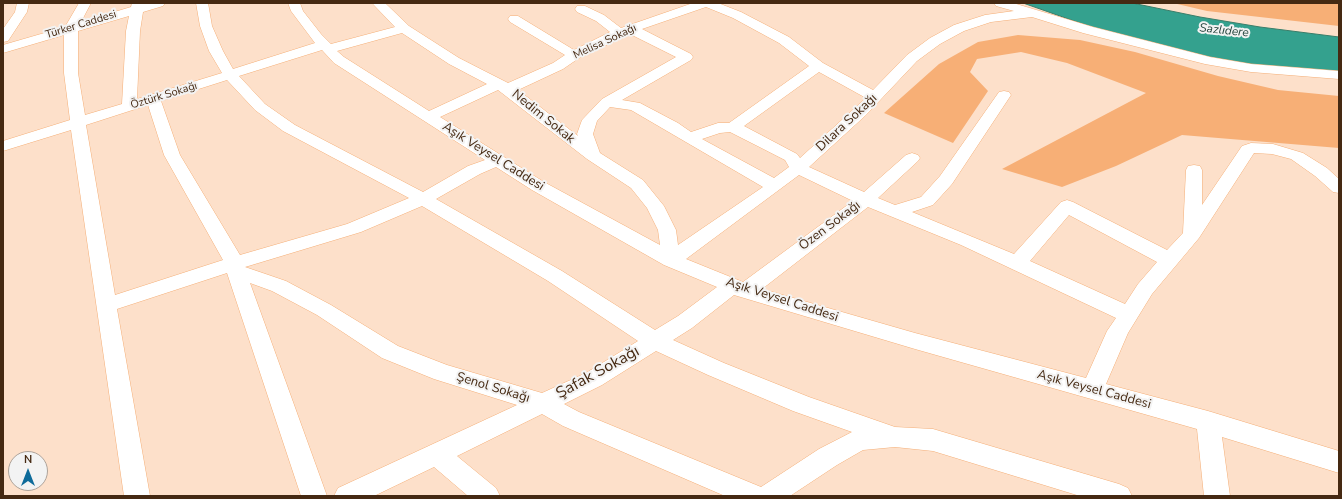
<!DOCTYPE html>
<meta charset="utf-8">
<style>
body{margin:0}
#map{position:relative;width:1342px;height:499px;overflow:hidden;background:#fde0ca;font-family:"Nunito Sans",sans-serif}
canvas{display:block}
.frame{position:absolute;inset:0;border:4px solid #452912;pointer-events:none}
.north{position:absolute;left:8px;top:451px;width:40px;height:40px;box-sizing:border-box;background:#f3f3f3;border:1px solid #ada299;border-radius:50%;rotate:0deg;font-size:11px;font-weight:700;line-height:16px;text-align:center;color:#452912}
.north::after{content:'';display:block;margin:auto;width:14px;height:18px;background:#0e6b9a;clip-path:polygon(50% 0,100% 100%,50% 72%,0 100%)}
</style>
<div id="map">
<canvas width="1342" height="499"></canvas>
<div class="frame"></div>
<div class="north">N</div>
</div>
<script>
const c = document.querySelector('canvas').getContext('2d');
c.lineJoin = 'round';
function fillPath(path, color) { c.fillStyle = color; c.fill(path, 'evenodd'); }
const shape = rows => new Path2D(rows.map(r => 'M' + r).join(''));
function strokePath(path, color, width, dash) { c.strokeStyle = color; c.lineWidth = width; c.lineCap = dash ? 'butt' : 'round'; c.setLineDash(dash || []); c.stroke(path); }
function drawText(font, color, halo, rows, align = 'center') {
  c.font = font + ' "Nunito Sans",sans-serif'; c.lineWidth = 4; c.setLineDash([]); c.textBaseline = 'middle'; c.strokeStyle = halo; c.fillStyle = color; for (const [text, x, y, turn = 0] of rows) {
    c.save(); c.translate(x, y); c.rotate((+turn || 0) * Math.PI / 180); c.textAlign = isNaN(turn) ? turn : align; if (halo) c.strokeText(text, 0, 0); c.fillText(text, 0, 0); c.restore();
  }
}
fillPath(shape([
 [1173,3,1339,3,1339,26,1207,11],
 [1018,35,1080,40,1135,52,1218,76,1278,90,1339,96,1339,148,1182,135,1116,166,1062,187,1002,169,1146,93,1067,63,1021,52,977,59,970,72,988,91,953,143,884,113,939,64,978,42]
]), '#f7af76');
const water = shape([
 [1023,3,1132,3,1200,17,1260,27,1339,37,1339,73,1284,71,1216,60,1097,29,1023,3]
]);
fillPath(water, '#34a18e');
strokePath(water, '#397d69', 1);
const minor = shape([
 [17,3,29,3,27,12,8,41,3,42,3,29,15,12,17,3],
 [79,3,91,3,81,22,131,7,132,3,165,3,163,6,143,12,140,31,137,99,222,73,209,51,200,26,196,3,208,3,212,26,223,51,233,69,315,43,291,11,288,3,300,3,303,11,321,34,331,44,395,27,372,3,385,3,409,26,459,58,508,83,553,63,565,55,510,22,508,19,510,16,518,16,574,50,610,32,596,21,577,12,575,9,577,6,585,6,604,15,621,28,693,3,718,3,741,12,789,37,823,63,873,90,907,55,930,38,954,25,985,15,1014,11,996,6,994,3,1013,3,1093,27,1210,57,1251,64,1339,71,1339,79,1251,72,1205,64,1083,33,1032,17,991,22,964,31,940,44,917,61,866,115,809,167,864,192,906,155,912,153,918,155,920,158,918,161,878,198,895,205,921,197,940,176,999,92,1004,91,1009,92,1011,95,952,184,933,205,912,212,1014,254,1061,202,1067,200,1073,202,1167,250,1183,233,1186,170,1188,166,1194,165,1200,166,1202,170,1202,205,1242,146,1251,143,1273,144,1303,153,1327,168,1339,179,1339,193,1333,192,1315,176,1291,159,1272,154,1254,153,1199,238,1152,294,1128,333,1106,384,1208,411,1339,451,1339,473,1222,437,1230,496,1204,496,1197,429,915,349,734,295,692,328,673,340,724,363,809,397,895,427,933,429,1119,484,1128,488,1132,496,1080,496,933,451,895,447,863,450,837,465,790,496,725,496,563,426,542,414,457,456,496,488,500,496,468,496,434,467,374,496,334,496,338,488,517,405,434,379,382,358,317,315,272,291,250,283,327,496,301,496,227,273,117,309,150,496,124,496,71,130,3,151,3,141,70,120,64,73,64,35,3,53,3,45,65,27,79,3],
 [706,7,733,18,779,43,809,66,729,123,718,123,691,132,678,123,640,103,622,100,691,60,693,57,691,54,642,29,706,7],
 [129,16,126,31,122,104,85,115,78,73,78,31,129,16],
 [402,33,449,64,487,84,429,111,344,57,337,51,402,33],
 [630,34,676,57,602,99,582,120,577,134,578,136,518,90,563,69,579,58,630,34],
 [322,50,334,63,485,160,468,166,423,192,295,125,265,104,239,76,322,50],
 [819,72,866,98,800,158,797,154,744,126,819,72],
 [227,80,255,110,283,131,409,198,347,224,240,255,180,155,161,101,227,80],
 [498,90,587,159,631,188,647,208,658,230,660,245,544,182,440,117,498,90],
 [148,105,164,155,223,260,115,295,86,125,148,105],
 [610,107,631,110,763,187,678,245,676,230,664,206,643,180,600,153,593,134,597,121,610,107],
 [730,132,785,160,789,167,774,178,702,139,720,133,730,132],
 [496,167,532,190,664,265,717,287,678,316,655,330,562,271,436,199,480,174,496,167],
 [799,175,853,201,743,282,686,259,799,175],
 [422,206,548,281,638,341,586,373,542,393,447,365,398,346,331,305,286,281,245,267,361,232,422,206],
 [868,207,961,245,1116,318,1107,331,1086,378,915,333,762,289,868,207],
 [1069,215,1157,262,1138,284,1125,304,1030,261,1069,215],
 [656,351,708,375,793,411,852,432,819,449,761,487,579,412,564,404,602,385,656,351]
]);
strokePath(minor, '#f4ae77', 1);
fillPath(minor, '#fff');
drawText('11px', '#452912', '#f3f3f3', [
 ["Türker Caddesi",81,25,-17],
 ["Melisa Sokağı",605,42,-25],
 ["Öztürk Sokağı",164,96,-17]
]);
drawText('italic 12px', '#23433c', '#f3f3f3', [
 ["Sazlıdere",1224,31,6]
]);
drawText('13px', '#452912', '#f3f3f3', [
 ["Nedim Sokak",543,117,39],
 ["Dilara Sokağı",847,123,-43],
 ["Aşık Veysel Caddesi",493,157,32],
 ["Özen Sokağı",830,226,-37],
 ["Aşık Veysel Caddesi",782,300,18],
 ["Şenol Sokağı",493,388,17],
 ["Aşık Veysel Caddesi",1094,390,15]
]);
drawText('16px', '#452912', '#f3f3f3', [
 ["Şafak Sokağı",598,373,-29]
]);
</script>
